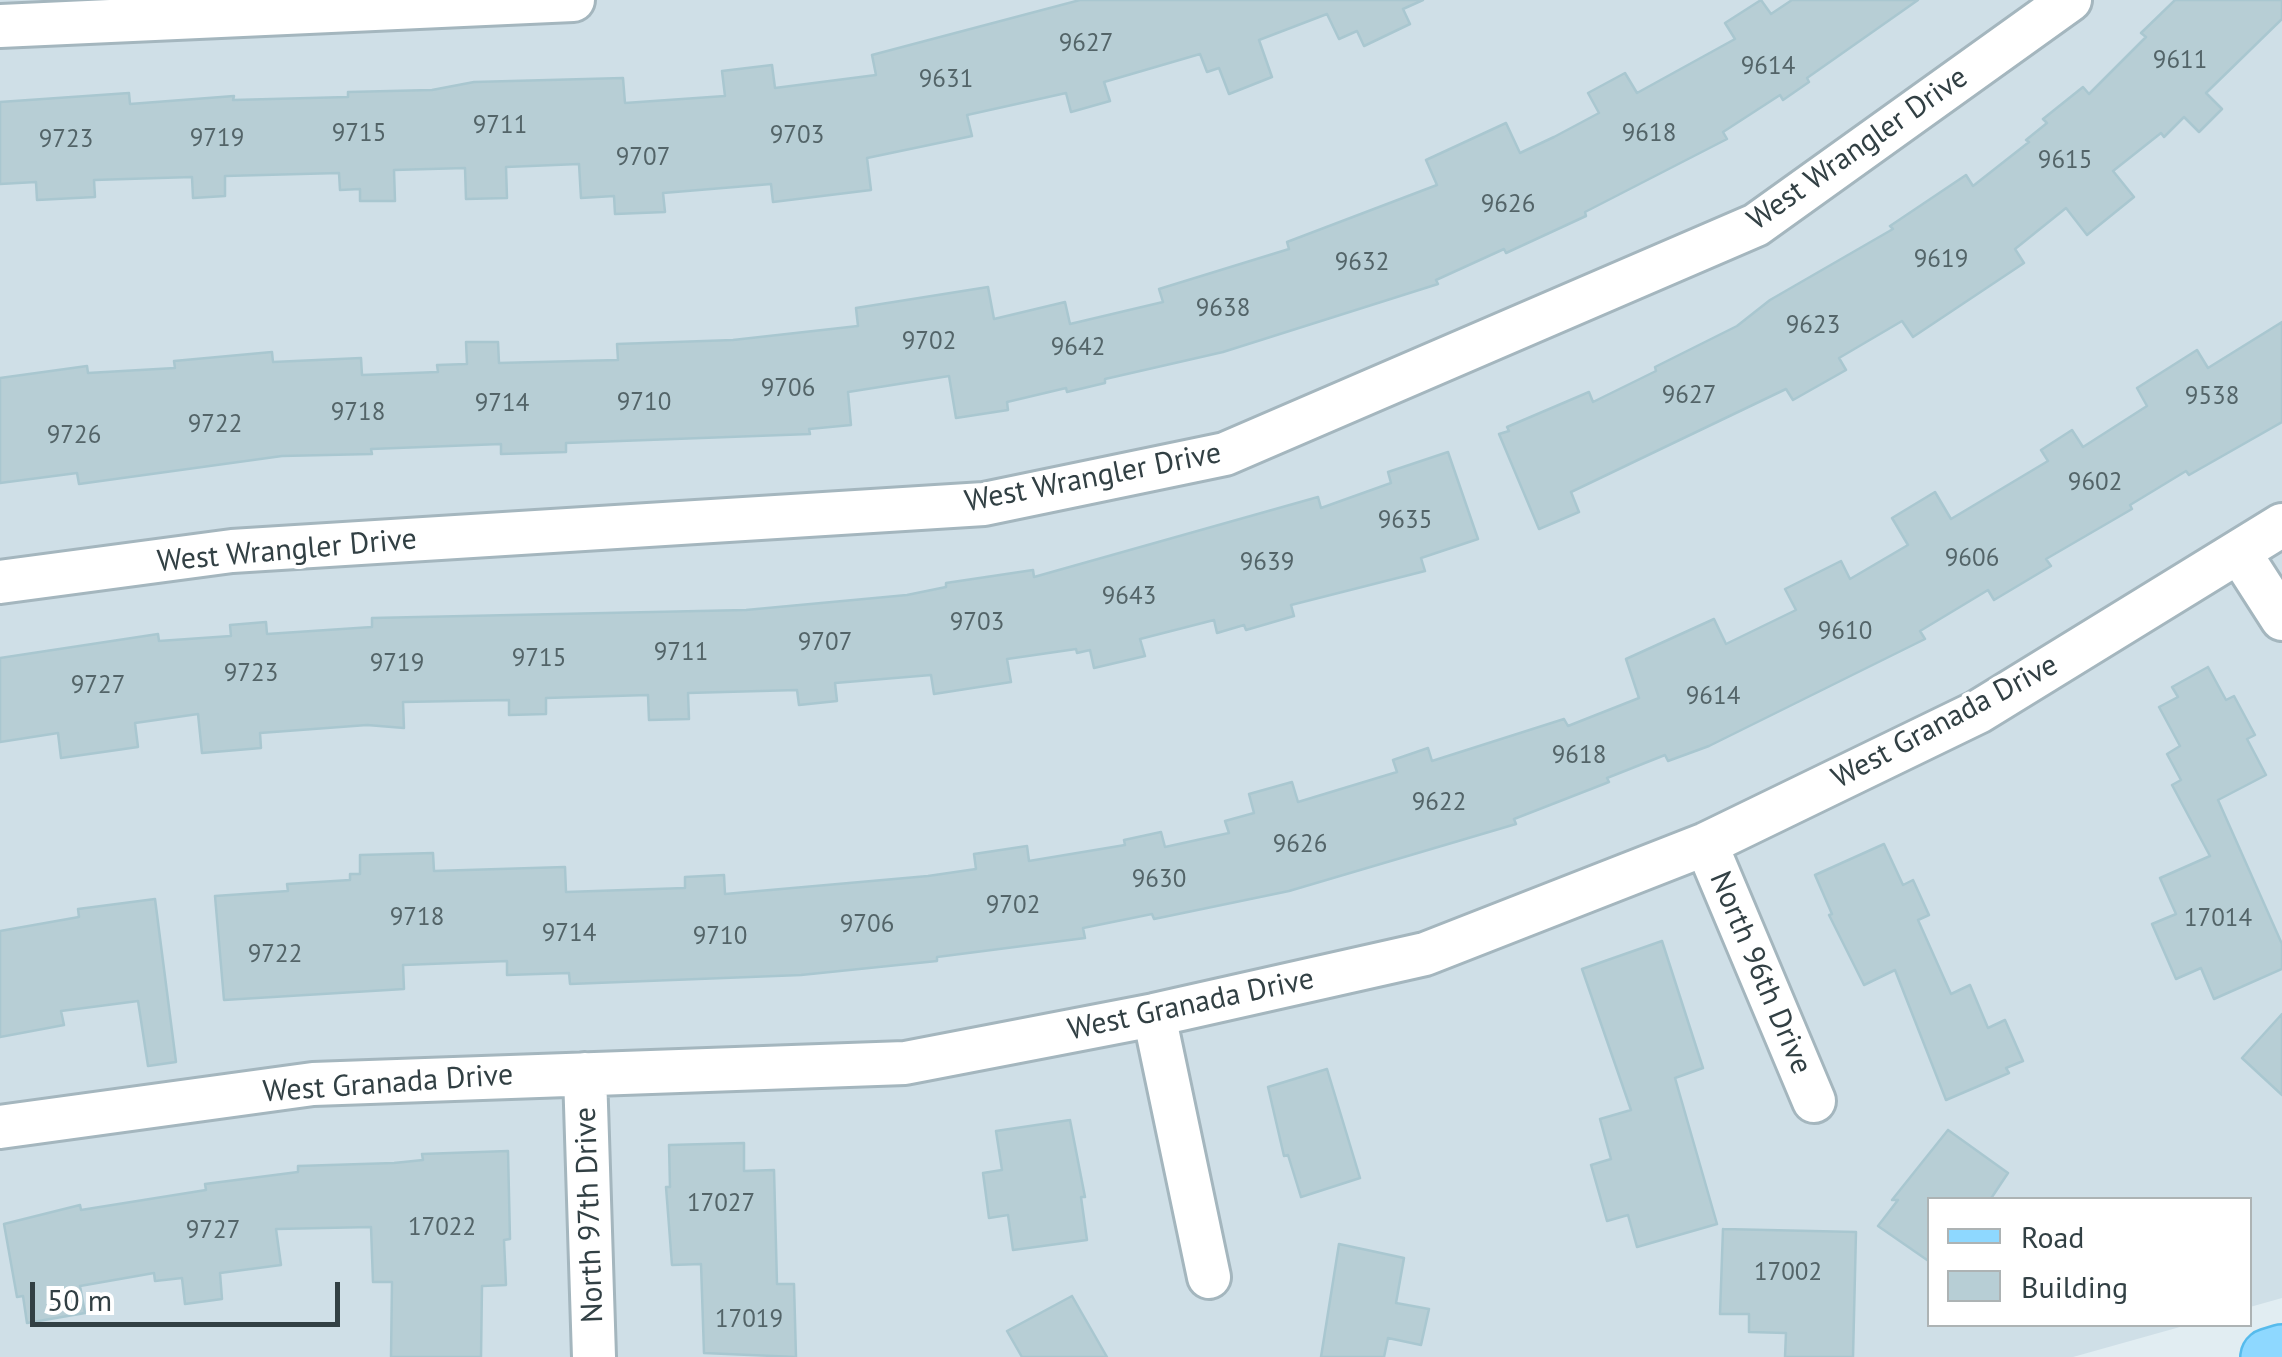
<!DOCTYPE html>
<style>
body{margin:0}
#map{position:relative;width:2282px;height:1357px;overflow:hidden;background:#e1edf2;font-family:"PT Sans",sans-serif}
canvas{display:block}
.legend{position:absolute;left:1927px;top:1197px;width:325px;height:130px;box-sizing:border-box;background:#fff;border:2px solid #adb3b4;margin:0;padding:12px 18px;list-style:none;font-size:30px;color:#324044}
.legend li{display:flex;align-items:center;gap:20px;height:50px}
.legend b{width:50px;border:2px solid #adb3b4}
.scale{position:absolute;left:30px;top:1282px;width:310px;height:45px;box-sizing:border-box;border:5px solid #324044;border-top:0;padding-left:12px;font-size:30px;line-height:35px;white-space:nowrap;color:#324044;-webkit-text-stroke:8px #fff;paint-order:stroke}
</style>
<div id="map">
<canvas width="2282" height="1357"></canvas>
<ul class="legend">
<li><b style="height:12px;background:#8ed8ff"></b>Road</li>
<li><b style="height:28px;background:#b7ced5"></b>Building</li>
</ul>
<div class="scale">50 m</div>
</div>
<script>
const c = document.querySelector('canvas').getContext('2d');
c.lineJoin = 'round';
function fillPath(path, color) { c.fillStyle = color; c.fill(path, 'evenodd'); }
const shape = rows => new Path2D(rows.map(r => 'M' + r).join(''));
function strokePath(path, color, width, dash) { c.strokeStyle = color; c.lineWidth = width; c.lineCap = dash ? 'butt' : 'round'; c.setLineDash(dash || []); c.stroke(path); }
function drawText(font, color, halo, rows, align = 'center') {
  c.font = font + ' "PT Sans",sans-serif'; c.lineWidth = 8; c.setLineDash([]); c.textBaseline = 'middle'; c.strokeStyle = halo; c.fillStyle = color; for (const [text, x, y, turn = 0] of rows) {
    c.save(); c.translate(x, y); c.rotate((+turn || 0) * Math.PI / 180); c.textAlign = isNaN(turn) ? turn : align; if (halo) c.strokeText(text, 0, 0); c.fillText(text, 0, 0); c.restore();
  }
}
fillPath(shape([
 [0,0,2282,0,2282,1298,2250,1307,2250,1200,1930,1200,1930,1324,2187,1325,2073,1357,0,1357]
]), '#cfdfe7');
const building = shape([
 [1080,0,1423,0,1403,9,1410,24,1364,46,1357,31,1339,39,1327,14,1259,40,1272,77,1229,94,1219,68,1207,72,1200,54,1104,82,1110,101,1071,112,1066,93,967,115,972,136,867,158,871,190,773,202,771,184,663,193,665,212,615,214,614,196,581,198,579,164,506,167,507,198,466,199,465,168,394,170,395,201,360,201,360,189,340,190,339,173,225,176,225,196,193,198,192,177,94,180,95,197,37,200,36,182,0,184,0,102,129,93,130,104,234,96,233,100,348,97,348,92,432,90,474,82,623,78,625,103,725,96,722,71,772,65,775,88,876,75,872,55,1080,0],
 [1761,0,1771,14,1792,0,1918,0,1807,78,1809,82,1783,100,1780,95,1723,132,1727,139,1585,212,1586,216,1506,253,1504,249,1436,280,1438,284,1223,352,1105,379,1105,383,1067,392,1066,388,1007,402,1008,410,956,418,949,376,848,392,851,425,809,429,810,434,566,443,566,452,501,454,501,444,371,449,372,454,282,456,79,484,77,473,0,483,0,378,87,366,88,373,175,368,174,361,272,352,273,362,361,358,362,375,438,372,437,365,467,364,466,342,498,342,499,363,618,360,617,344,733,340,858,326,856,308,988,287,994,319,1065,302,1070,324,1163,302,1159,289,1289,249,1287,242,1437,185,1426,160,1506,123,1520,153,1554,137,1599,113,1588,93,1625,73,1637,93,1735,39,1725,23,1761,0],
 [2175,0,2282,0,2282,19,2206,93,2222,109,2199,132,2184,117,2164,137,2161,133,2113,171,2134,197,2087,235,2066,208,2015,249,2024,263,1913,337,1902,321,1839,358,1846,370,1793,400,1786,389,1571,492,1579,512,1539,529,1499,434,1509,431,1507,427,1589,392,1593,402,1656,371,1655,367,1737,326,1770,300,1893,229,1890,226,1966,175,1973,186,2029,142,2026,140,2047,123,2043,119,2083,87,2089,94,2146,37,2141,33,2175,0],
 [2282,322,2282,422,2189,475,2186,471,2130,505,2132,509,2046,559,2051,566,1994,600,1988,590,1920,631,1925,639,1709,746,1668,761,1665,755,1607,778,1609,782,1514,819,1516,824,1289,891,1154,919,1152,914,1083,928,1085,938,937,957,937,961,801,975,570,984,569,973,507,975,507,961,403,965,404,989,224,1000,215,896,288,891,287,884,350,880,350,874,360,874,360,855,433,853,434,871,565,867,566,892,685,888,685,877,724,875,725,894,928,876,976,869,974,854,1027,846,1029,861,1125,845,1124,840,1161,832,1165,847,1229,833,1225,821,1254,813,1249,794,1292,782,1298,802,1397,772,1393,760,1428,748,1432,761,1564,719,1568,726,1639,698,1626,659,1714,619,1726,644,1796,610,1785,589,1841,561,1850,579,1908,545,1892,518,1935,492,1951,519,2048,461,2041,450,2072,430,2083,447,2147,406,2137,388,2197,350,2208,368,2282,322],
 [1448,452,1478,539,1421,558,1425,571,1291,605,1294,616,1246,630,1244,625,1217,633,1214,620,1140,639,1145,656,1094,668,1090,650,1077,653,1076,649,1007,659,1011,682,934,694,931,675,835,683,837,701,799,705,797,690,688,693,689,719,649,720,648,695,546,698,546,714,509,715,509,700,403,702,404,728,367,725,260,733,261,748,202,753,198,714,135,723,138,747,61,758,58,733,0,742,0,658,158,634,159,641,231,636,230,625,266,622,267,634,372,627,372,618,746,610,907,595,946,587,946,583,1033,570,1034,577,1318,497,1321,508,1391,483,1388,472,1448,452],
 [2208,667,2226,700,2234,696,2255,735,2247,739,2266,775,2218,800,2282,944,2282,969,2214,999,2201,968,2176,979,2152,924,2176,914,2160,878,2210,856,2172,785,2181,780,2167,754,2180,746,2159,707,2178,697,2172,687,2208,667],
 [1884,844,1903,885,1913,880,1929,915,1918,920,1951,994,1970,985,1988,1028,2005,1020,2023,1061,2006,1068,2009,1073,1946,1100,1895,970,1864,985,1829,915,1832,914,1815,875,1884,844],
 [155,899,176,1062,148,1066,138,1001,61,1011,64,1025,0,1037,0,931,79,917,78,909,155,899],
 [1662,941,1703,1068,1675,1078,1717,1224,1637,1247,1628,1215,1607,1221,1591,1165,1611,1159,1600,1119,1631,1110,1582,969,1662,941],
 [2282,1014,2282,1095,2242,1058,2282,1014],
 [1327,1069,1360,1178,1301,1197,1288,1155,1284,1156,1268,1087,1327,1069],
 [1070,1120,1085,1197,1081,1197,1087,1240,1013,1250,1008,1215,989,1218,983,1173,1002,1170,996,1131,1070,1120],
 [1948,1130,2008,1173,1990,1200,1930,1200,1930,1262,1878,1226,1898,1200,1892,1200,1948,1130],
 [744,1143,744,1171,774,1170,777,1284,794,1284,796,1357,704,1353,701,1264,672,1265,666,1187,670,1187,669,1145,744,1143],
 [508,1151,510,1239,504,1240,506,1285,482,1286,481,1357,391,1357,392,1282,373,1282,371,1227,276,1229,281,1265,220,1273,222,1299,185,1304,182,1278,155,1281,154,1273,80,1286,85,1313,27,1323,23,1296,17,1297,4,1224,80,1205,81,1210,206,1190,205,1184,298,1172,298,1166,394,1163,423,1160,422,1154,508,1151],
 [1723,1229,1856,1232,1853,1357,1785,1357,1786,1333,1749,1332,1749,1314,1720,1314,1723,1229],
 [1339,1244,1404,1258,1396,1303,1429,1309,1421,1345,1388,1338,1384,1357,1321,1357,1339,1244],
 [1072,1296,1107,1357,1022,1357,1007,1331,1072,1296]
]);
fillPath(building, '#b7ced5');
strokePath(building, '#a9c7d0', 2.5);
const street = shape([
 [0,26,573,0],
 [2239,552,2282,619],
 [0,582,232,551,984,504,1225,454,1756,225,2070,0],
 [1706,844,1814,1101],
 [1154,1015,1209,1277],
 [585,1074,594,1357],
 [0,1127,313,1084,905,1063,1154,1015,1425,954,1706,844,1978,712,2282,525]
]);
const primary = shape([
 [2269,1357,2282,1353]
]);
strokePath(street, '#a4b6be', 48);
strokePath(primary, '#56bbec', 60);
strokePath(street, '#fff', 42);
strokePath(primary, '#8ed8ff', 55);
drawText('25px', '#536468', null, [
 ["9627",1086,44],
 ["9611",2180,61],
 ["9614",1768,67],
 ["9631",946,80],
 ["9711",500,126],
 ["9715",359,134],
 ["9618",1649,134],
 ["9703",797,136],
 ["9719",217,139],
 ["9723",66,140],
 ["9707",643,158],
 ["9615",2065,161],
 ["9626",1508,205],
 ["9619",1941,260],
 ["9632",1362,263],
 ["9638",1223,309],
 ["9623",1813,326],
 ["9702",929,342],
 ["9642",1078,348],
 ["9706",788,389],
 ["9627",1689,396],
 ["9538",2212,397],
 ["9710",644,403],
 ["9714",502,404],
 ["9718",358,413],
 ["9722",215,425],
 ["9726",74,436],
 ["9602",2095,483],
 ["9635",1405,521],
 ["9606",1972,559],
 ["9639",1267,563],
 ["9643",1129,597],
 ["9703",977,623],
 ["9610",1845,632],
 ["9707",825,643],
 ["9711",681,653],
 ["9715",539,659],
 ["9719",397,664],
 ["9723",251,674],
 ["9727",98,686],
 ["9614",1713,697],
 ["9618",1579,756],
 ["9622",1439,803],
 ["9626",1300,845],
 ["9630",1159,880],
 ["9702",1013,906],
 ["9718",417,918],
 ["17014",2218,919],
 ["9706",867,925],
 ["9714",569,934],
 ["9710",720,937],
 ["9722",275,955],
 ["17027",721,1204],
 ["17022",442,1228],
 ["9727",213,1231],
 ["17002",1788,1273],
 ["17019",749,1320]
]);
drawText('30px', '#324044', '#fff', [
 ["West Wrangler Drive",1858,149,-35],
 ["West Wrangler Drive",1093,478,-11],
 ["West Wrangler Drive",287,551,-5],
 ["West Granada Drive",1945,722,-28],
 ["North 96th Drive",1760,973,67],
 ["West Granada Drive",1191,1005,-12],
 ["West Granada Drive",388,1084,-4],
 ["North 97th Drive",590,1215,-92]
]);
</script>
